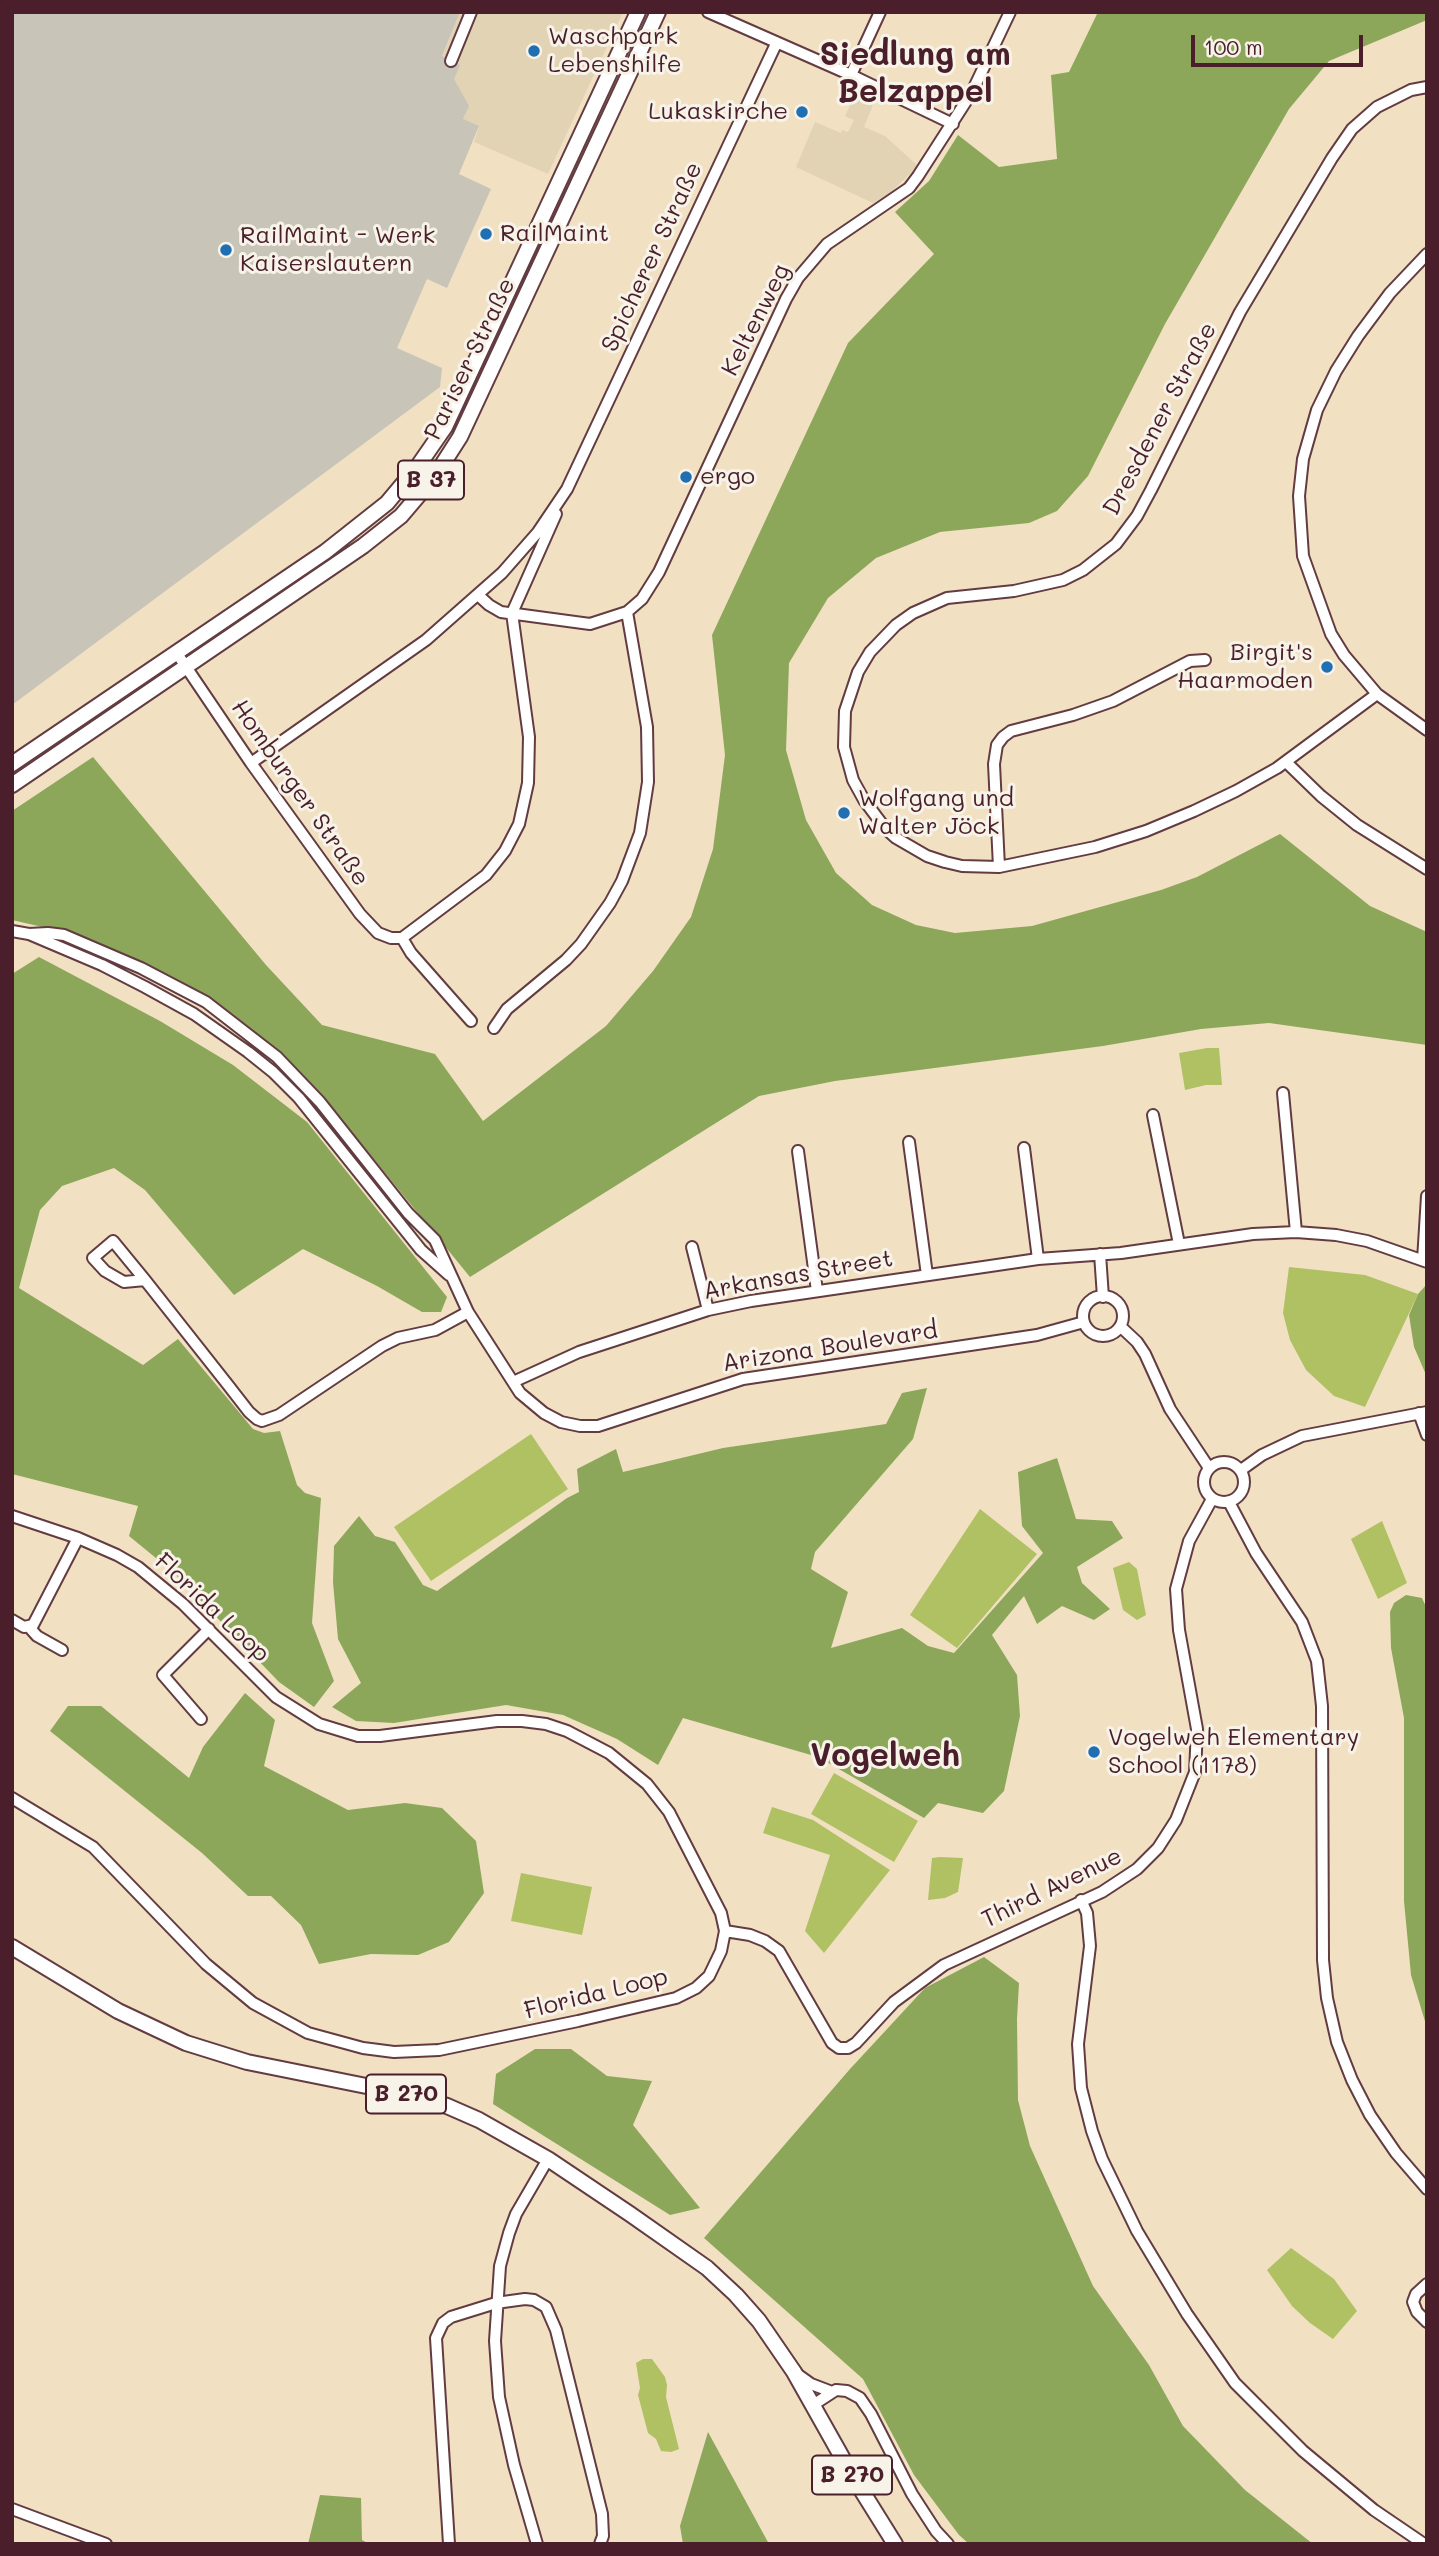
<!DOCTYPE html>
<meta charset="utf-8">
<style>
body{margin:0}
#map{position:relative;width:1439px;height:2556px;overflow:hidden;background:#f2e0c3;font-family:Mali,sans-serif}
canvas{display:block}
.frame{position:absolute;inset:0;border:14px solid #4a1f2b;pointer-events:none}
.scale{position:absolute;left:1191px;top:35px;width:172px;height:32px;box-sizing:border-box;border:4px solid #4a1f2b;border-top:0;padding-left:9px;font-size:21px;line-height:24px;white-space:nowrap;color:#4a1f2b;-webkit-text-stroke:5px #f7f3e8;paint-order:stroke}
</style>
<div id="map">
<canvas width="1439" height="2556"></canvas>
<div class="frame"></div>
<div class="scale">100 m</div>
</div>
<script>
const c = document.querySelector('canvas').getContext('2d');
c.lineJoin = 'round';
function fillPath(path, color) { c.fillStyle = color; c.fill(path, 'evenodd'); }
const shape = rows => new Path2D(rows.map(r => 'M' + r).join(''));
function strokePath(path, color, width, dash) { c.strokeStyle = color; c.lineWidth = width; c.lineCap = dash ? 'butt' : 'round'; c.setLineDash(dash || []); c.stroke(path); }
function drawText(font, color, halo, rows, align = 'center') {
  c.font = font + ' Mali,sans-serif'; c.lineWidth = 6; c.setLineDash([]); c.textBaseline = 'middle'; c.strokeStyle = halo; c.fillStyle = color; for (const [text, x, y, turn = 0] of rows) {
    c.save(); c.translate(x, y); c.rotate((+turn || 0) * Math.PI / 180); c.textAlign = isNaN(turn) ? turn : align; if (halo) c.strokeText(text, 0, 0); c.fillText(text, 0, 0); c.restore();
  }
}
fillPath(shape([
 [460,12,623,12,548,174,474,142,479,127,463,120,468,106,442,57],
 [856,92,875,100,864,127,885,136,918,166,891,192,873,203,796,167,815,122,841,133,842,130,848,132,854,120,845,116]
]), '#e1d3b4');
fillPath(shape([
 [12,12,460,12,442,56,460,65,454,79,469,106,463,119,479,126,459,174,491,189,447,288,427,279,397,348,442,368,440,387,12,705]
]), '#c8c4b8');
fillPath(shape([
 [1207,1048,1219,1048,1222,1085,1206,1085,1185,1090,1179,1053],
 [1289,1267,1365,1275,1418,1294,1365,1407,1334,1396,1306,1370,1290,1340,1283,1313],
 [531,1434,568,1489,431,1581,394,1527],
 [980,1509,1037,1554,957,1648,910,1615],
 [1382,1521,1407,1583,1378,1599,1351,1539],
 [1129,1562,1137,1569,1146,1615,1137,1620,1123,1610,1113,1568],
 [834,1773,918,1821,894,1862,811,1814],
 [772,1807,813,1820,890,1870,824,1953,805,1931,830,1855,763,1833],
 [940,1857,963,1858,958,1892,945,1898,928,1900,932,1858],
 [521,1873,592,1887,582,1935,511,1921],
 [1291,2248,1334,2279,1357,2311,1333,2339,1310,2323,1292,2306,1267,2270],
 [643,2359,652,2359,665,2377,667,2385,666,2397,679,2449,671,2452,661,2451,656,2439,648,2433,638,2395,640,2388,636,2363]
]), '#b0c164');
fillPath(shape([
 [1098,12,1427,12,1427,20,1329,61,1289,109,1165,324,1088,476,1057,511,1029,523,940,532,876,558,828,598,789,663,786,750,806,820,836,873,872,905,916,925,955,933,1032,926,1161,890,1197,877,1280,834,1370,906,1427,932,1427,1045,1269,1023,1201,1029,1103,1046,835,1081,759,1096,470,1277,332,1108,276,1053,216,1005,129,956,73,934,12,920,12,811,93,757,266,965,322,1025,435,1054,483,1121,606,1026,653,971,691,917,713,849,725,755,712,635,848,343,934,254,895,212,929,181,958,135,999,167,1057,159,1051,75,1069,72],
 [39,957,160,1021,233,1065,307,1122,447,1297,441,1312,422,1312,377,1286,303,1249,234,1295,145,1190,114,1168,62,1186,40,1210,19,1288,143,1365,178,1339,253,1429,264,1433,280,1431,297,1485,305,1493,321,1498,312,1623,334,1681,314,1707,279,1682,173,1572,129,1536,138,1506,12,1474,12,974],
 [1427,1284,1427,1377,1414,1347,1409,1315,1418,1294],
 [927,1388,913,1439,815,1552,811,1569,848,1592,831,1648,902,1628,928,1646,954,1653,1043,1553,1022,1526,1018,1472,1057,1458,1076,1519,1112,1521,1123,1538,1077,1567,1082,1583,1110,1609,1094,1620,1062,1606,1037,1624,1024,1596,992,1635,1017,1675,1020,1716,1004,1791,983,1813,938,1803,924,1818,818,1757,683,1718,658,1765,617,1739,563,1715,506,1705,394,1723,356,1721,332,1707,361,1683,338,1639,333,1582,334,1546,359,1516,375,1536,395,1542,423,1585,437,1591,567,1498,579,1492,577,1469,616,1449,623,1472,723,1448,886,1424,902,1393],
 [1406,1595,1422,1598,1427,1609,1427,2028,1411,1975,1404,1901,1404,1718,1391,1648,1390,1612,1394,1603],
 [245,1693,275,1720,264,1766,348,1810,405,1803,442,1808,476,1841,484,1893,449,1942,418,1955,371,1954,319,1964,301,1925,271,1896,248,1896,202,1853,50,1731,68,1706,101,1706,189,1778,203,1747],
 [984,1957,1019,1983,1017,2019,1018,2100,1030,2146,1093,2286,1149,2365,1183,2426,1245,2490,1313,2544,969,2544,959,2535,914,2475,863,2379,704,2238,850,2069,925,1988],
 [535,2049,571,2049,607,2076,652,2081,633,2125,700,2208,670,2215,493,2104,496,2074],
 [708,2432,769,2544,683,2544,680,2526],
 [320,2495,361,2498,362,2540,369,2544,308,2544]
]), '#8ca75a');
const minor = shape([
 [708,12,851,75,953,124],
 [451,61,471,12],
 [851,75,880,12],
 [1427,254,1390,293,1358,336,1336,371,1317,410,1303,459,1299,496,1303,556,1331,634,1344,655,1377,694,1427,730],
 [478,595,489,605,501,612,590,624,627,612,642,599,659,572,786,299,798,278,827,244,909,188,918,176,972,92,1010,12],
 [176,652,251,763,360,914,378,933,391,938,402,938,486,875,505,851,519,824,528,783,529,737,512,613,556,514],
 [1377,694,1277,768,1236,791,1194,811,1146,831,1095,847,999,867,962,866,945,862,927,856,896,838,885,828,864,800,853,780,844,747,845,711,858,672,870,652,896,625,913,613,947,598,1014,591,1063,580,1083,570,1116,544,1137,516,1151,490,1240,312,1332,158,1352,129,1377,107,1411,90,1427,87],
 [1286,762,1321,796,1357,825,1427,869],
 [251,763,426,640,502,573,538,532,567,489,776,44],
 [999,867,994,764,997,745,1003,737,1011,731,1073,715,1113,701,1190,661,1205,660],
 [12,931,29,934,102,965,145,987,194,1014,248,1052,273,1072,299,1098,421,1250,449,1275],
 [29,934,48,933,64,935,141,968,206,1002,277,1057,320,1102,408,1213,435,1240,468,1312,520,1393,544,1413,561,1422,580,1426,598,1426,743,1379,1037,1335,1084,1322],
 [402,938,411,953,471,1021],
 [494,1028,507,1009,566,960,581,944,610,903,622,881,640,833,648,782,647,727,627,612],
 [1283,1093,1296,1232],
 [1153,1115,1179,1244],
 [909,1142,927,1275],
 [1024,1148,1038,1259],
 [798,1151,817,1291],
 [692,1247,708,1310],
 [1100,1254,1103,1297],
 [1423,1260,1427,1196],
 [145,1280,124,1282,105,1271,93,1258,113,1241,145,1280,228,1385,249,1412,257,1419,262,1421,279,1415,382,1346,398,1338,435,1330,468,1312],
 '1083 1316a20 20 0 1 1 40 0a20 20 0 1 1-40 0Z',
 [1121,1327,1137,1342,1145,1354,1170,1409,1209,1468],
 [513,1382,579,1352,708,1310,751,1301,1038,1259,1121,1253,1253,1234,1296,1232,1336,1235,1367,1241,1427,1262],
 [1419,1413,1427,1435],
 '1204 1482a20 20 0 1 1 40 0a20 20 0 1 1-40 0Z',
 [1241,1470,1262,1455,1302,1436,1427,1412],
 [1229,1502,1256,1553,1302,1622,1317,1661,1322,1706,1323,1960,1327,1998,1337,2042,1352,2080,1370,2115,1396,2153,1427,2189],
 [12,1516,78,1538,117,1555,138,1567,183,1604,276,1697,319,1724,358,1736,380,1736,497,1721,522,1721,546,1724,567,1731,609,1753,647,1784,669,1812,721,1913,725,1931,721,1951,709,1976,696,1988,676,1998,578,2021,439,2050,394,2052,363,2048,308,2033,253,2003,206,1964,93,1847,12,1798],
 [12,1620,24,1627,33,1625,78,1538],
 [29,1627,37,1636,62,1650],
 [201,1719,163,1675,209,1629],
 [1081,1900,1087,1913,1090,1946,1078,2044,1081,2088,1092,2131,1102,2159,1137,2231,1187,2314,1235,2383,1303,2451,1374,2510,1424,2544],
 [725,1931,750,1935,765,1941,779,1951,832,2043,839,2048,848,2048,856,2043,894,2002,944,1965,1102,1892,1137,1869,1158,1848,1176,1820,1195,1772,1197,1729,1179,1630,1176,1589,1189,1541,1212,1499],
 [1427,2284,1416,2294,1413,2302,1417,2312,1427,2322],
 [797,2374,811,2384,832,2392],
 [813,2405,836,2390,847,2391,860,2398,871,2414,912,2494,936,2531,948,2544],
 [12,2509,106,2544],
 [449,2544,436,2338,443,2323,451,2317,496,2303,525,2299,534,2300,546,2307,556,2330,602,2514,603,2536,600,2544],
 [537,2544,514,2465,499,2397,495,2341,500,2266,509,2233,516,2214,548,2159]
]);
const major = shape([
 [12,764,325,552,387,503,418,466,445,427,638,12],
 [12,785,363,546,401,516,435,476,460,437,658,12],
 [12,1947,118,2011,186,2043,247,2062,406,2094,447,2106,479,2120,548,2159,630,2214,707,2268,736,2295,759,2321,794,2372,852,2475,895,2544]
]);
strokePath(minor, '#633c42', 14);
strokePath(major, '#633c42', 18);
strokePath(minor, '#fff', 10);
strokePath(major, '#fff', 14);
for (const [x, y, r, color] of [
 [534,51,7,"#1f6fb2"],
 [802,112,7,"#1f6fb2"],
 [486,234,7,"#1f6fb2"],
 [226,250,7,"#1f6fb2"],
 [686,477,7,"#1f6fb2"],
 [1327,667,7,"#1f6fb2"],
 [844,813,7,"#1f6fb2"],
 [1094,1752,7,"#1f6fb2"]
]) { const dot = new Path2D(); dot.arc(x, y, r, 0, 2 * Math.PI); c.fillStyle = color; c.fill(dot); strokePath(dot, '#f7f3e8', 2.5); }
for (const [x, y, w] of [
 [431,480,66],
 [406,2094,80],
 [852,2475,80]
]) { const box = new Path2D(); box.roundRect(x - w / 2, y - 19.5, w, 39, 5); c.fillStyle = '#f7f3e8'; c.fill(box); strokePath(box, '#4a1f2b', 2); }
drawText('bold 23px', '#4a1f2b', null, [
 ["B 37",431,480],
 ["B 270",406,2094],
 ["B 270",852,2475]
]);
drawText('24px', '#4a1f2b', '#f7f3e8', [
 ["Waschpark",548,37],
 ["Lebenshilfe",548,65],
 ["Lukaskirche",788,112,"right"],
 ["RailMaint",500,234],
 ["RailMaint - Werk",240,236],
 ["Kaiserslautern",240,264],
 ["ergo",700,477],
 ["Birgit's",1313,653,"right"],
 ["Haarmoden",1313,681,"right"],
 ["Wolfgang und",858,799],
 ["Walter Jöck",858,827],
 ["Vogelweh Elementary",1108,1738],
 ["School (1178)",1108,1766]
], 'left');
drawText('24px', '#4a1f2b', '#f7f3e8', [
 ["Spicherer Straße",652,257,-65],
 ["Keltenweg",756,320,-63],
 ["Pariser Straße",470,359,-64],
 ["Dresdener Straße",1160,419,-62],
 ["Homburger Straße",300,793,55],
 ["Arkansas Street",798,1275,-10],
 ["Arizona Boulevard",830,1347,-9],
 ["Florida Loop",212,1608,43],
 ["Third Avenue",1052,1888,-26],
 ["Florida Loop",596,1994,-14]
]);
drawText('bold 32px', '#4a1f2b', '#f7f3e8', [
 ["Siedlung am",915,55],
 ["Belzappel",915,92],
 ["Vogelweh",885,1756]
]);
</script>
